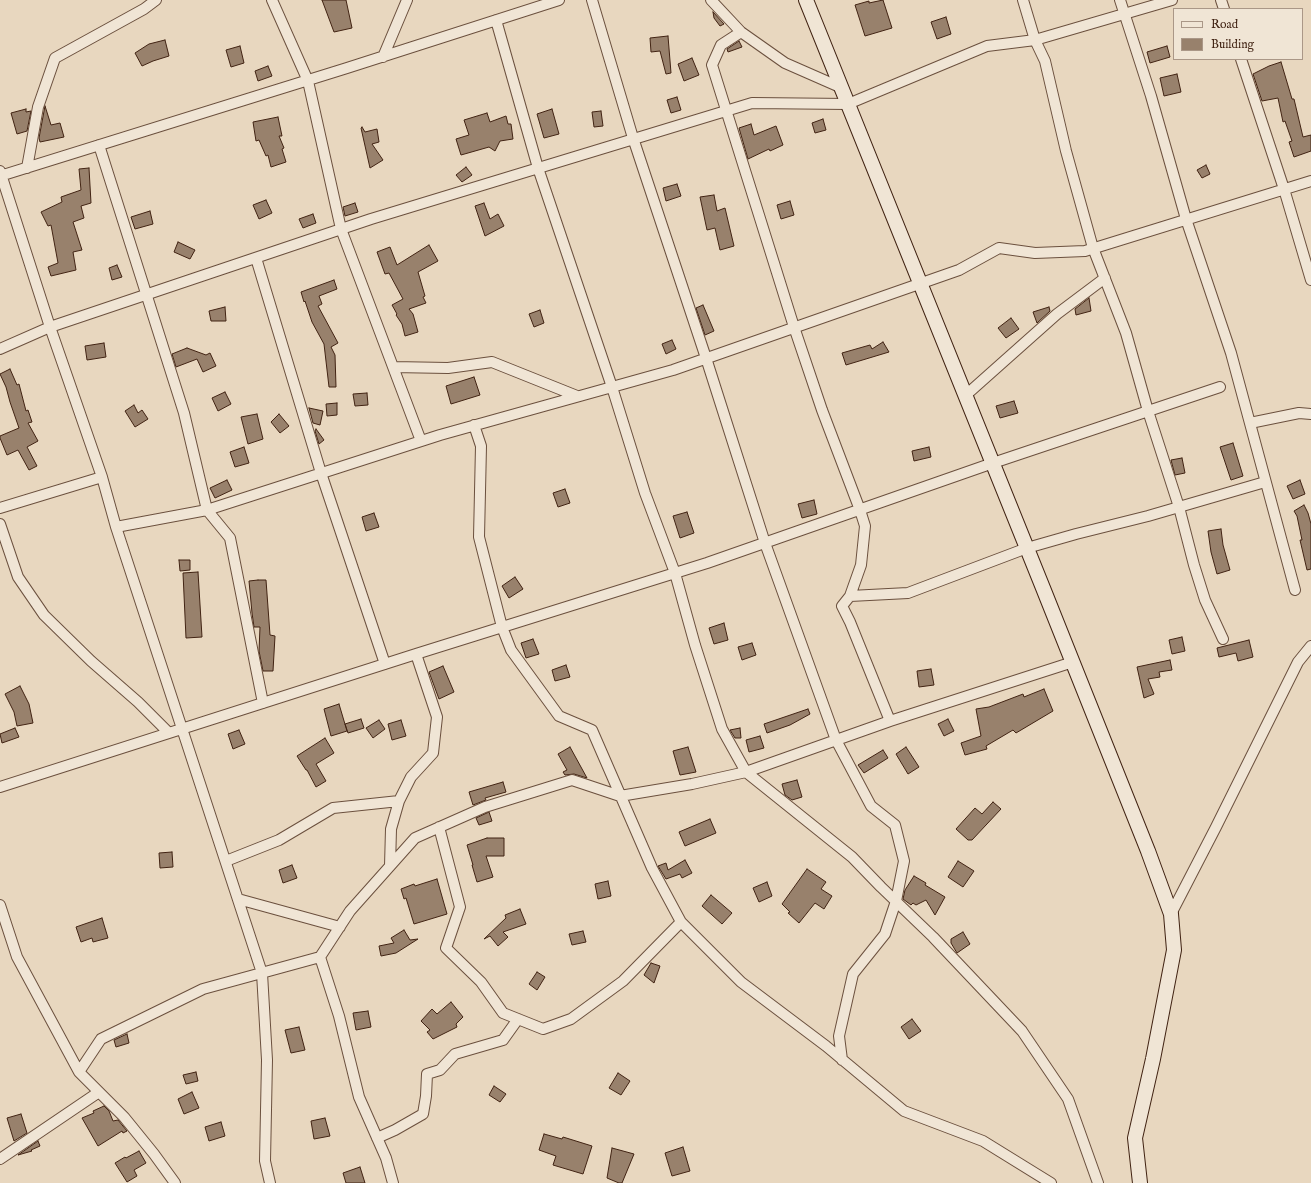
<!DOCTYPE html>
<style>
body{margin:0}
#map{position:relative;width:1311px;height:1183px;overflow:hidden;background:#e8d7bf;font-family:"IM FELL English",serif}
canvas{display:block}
.legend{position:absolute;left:1173px;top:8px;width:130px;height:52px;box-sizing:border-box;background:#f0e5d5;border:1px solid #aa9787;margin:0;padding:5px 7px;list-style:none;font-size:12px;color:#412313}
.legend li{display:flex;align-items:center;gap:8px;height:20px}
.legend b{width:20px;border:1px solid #aa9787}
</style>
<div id="map">
<canvas width="1311" height="1183"></canvas>
<ul class="legend">
<li><b style="height:5px;background:#f0e5d5"></b>Road</li>
<li><b style="height:11px;background:#98816c"></b>Building</li>
</ul>
</div>
<script>
const c = document.querySelector('canvas').getContext('2d');
c.lineJoin = 'round';
function fillPath(path, color) { c.fillStyle = color; c.fill(path, 'evenodd'); }
const shape = rows => new Path2D(rows.map(r => 'M' + r).join(''));
function strokePath(path, color, width, dash) { c.strokeStyle = color; c.lineWidth = width; c.lineCap = dash ? 'butt' : 'round'; c.setLineDash(dash || []); c.stroke(path); }
const building = shape([
 [322,0,346,0,352,28,334,32,322,0],
 [883,0,892,28,865,36,855,5,869,1,869,3,883,0],
 [713,12,724,24,720,26,714,18,713,12],
 [946,17,951,34,937,39,931,22,946,17],
 [668,36,671,73,666,74,660,51,651,52,650,38,668,36],
 [165,40,169,56,153,61,142,66,135,53,149,44,165,40],
 [739,41,742,47,728,52,727,49,739,41],
 [240,46,244,63,231,67,226,50,240,46],
 [1167,46,1170,57,1150,63,1147,52,1167,46],
 [692,58,699,75,684,81,678,64,692,58],
 [1281,62,1292,99,1294,99,1303,137,1311,135,1311,151,1294,157,1289,142,1292,141,1285,121,1283,122,1278,98,1262,101,1253,74,1269,66,1281,62],
 [268,66,272,76,258,81,255,71,268,66],
 [1177,74,1181,92,1164,96,1160,78,1177,74],
 [677,97,681,110,671,113,667,100,677,97],
 [45,106,51,125,60,123,64,137,40,142,39,138,45,106],
 [26,109,26,112,31,111,27,131,17,134,11,113,26,109],
 [552,109,559,134,544,138,537,114,552,109],
 [601,111,603,126,594,127,592,112,601,111],
 [487,113,490,122,506,116,508,124,511,124,513,139,500,141,495,151,489,147,461,155,456,139,469,135,464,120,487,113],
 [278,117,282,136,279,136,284,148,282,149,286,162,271,167,268,155,266,156,259,140,256,141,253,122,278,117],
 [823,119,826,130,815,133,812,123,823,119],
 [751,124,754,135,776,126,783,145,770,151,769,149,748,159,739,128,751,124],
 [362,127,365,132,377,129,379,142,372,144,383,160,370,168,361,128,362,127],
 [1206,165,1210,174,1202,178,1197,170,1206,165],
 [466,167,472,175,462,182,456,175,466,167],
 [89,168,91,203,81,206,84,218,73,222,82,250,73,252,76,270,51,276,48,267,58,263,51,225,48,226,41,212,62,202,61,197,81,190,79,169,89,168],
 [677,184,681,196,666,201,663,188,677,184],
 [714,195,717,211,725,208,734,246,720,250,715,228,707,230,700,197,714,195],
 [266,200,272,213,259,219,253,205,266,200],
 [790,201,794,215,781,219,777,205,790,201],
 [355,203,358,212,345,216,343,207,355,203],
 [484,203,490,219,498,214,504,226,485,236,475,206,484,203],
 [150,211,153,224,135,229,131,217,150,211],
 [313,214,316,223,303,228,299,219,313,214],
 [178,242,195,250,190,259,174,252,178,242],
 [429,245,438,261,418,272,425,296,423,297,426,303,409,309,413,314,418,332,405,336,402,324,396,315,397,314,392,305,403,299,389,273,385,274,377,252,390,247,397,265,429,245],
 [117,265,122,277,112,280,109,268,117,265],
 [334,280,337,289,319,296,322,304,318,306,338,343,331,347,335,355,336,387,329,387,324,344,312,322,305,301,304,302,301,292,334,280],
 [1089,298,1091,311,1076,315,1075,309,1089,298],
 [703,305,714,331,705,335,696,308,703,305],
 [225,307,226,321,211,321,209,311,225,307],
 [1049,307,1050,311,1037,323,1033,312,1049,307],
 [540,310,544,323,534,327,529,314,540,310],
 [1011,318,1019,329,1006,338,998,328,1011,318],
 [672,340,676,349,666,354,662,344,672,340],
 [883,342,889,352,846,365,842,353,870,345,872,349,883,342],
 [104,343,106,357,87,360,85,346,104,343],
 [187,348,206,355,210,353,216,366,203,372,197,359,176,367,172,354,187,348],
 [10,369,17,385,19,384,26,411,28,410,32,422,28,423,38,441,27,447,37,466,29,470,18,450,7,455,0,438,0,436,19,428,10,402,6,387,0,374,10,369],
 [474,377,480,395,451,404,446,386,474,377],
 [225,392,231,404,218,411,212,398,225,392],
 [367,393,368,405,355,406,353,394,367,393],
 [1014,401,1018,413,1000,418,996,406,1014,401],
 [337,403,337,415,327,416,326,404,337,403],
 [134,405,138,413,142,410,148,419,135,427,125,411,134,405],
 [309,408,323,411,320,425,313,423,309,408],
 [257,414,263,439,248,444,241,417,257,414],
 [279,414,289,426,280,433,271,422,279,414],
 [316,429,324,440,319,444,315,431,316,429],
 [1233,443,1243,476,1231,480,1220,447,1233,443],
 [244,447,249,463,235,467,230,452,244,447],
 [929,447,931,457,914,461,912,451,929,447],
 [1182,458,1185,473,1175,475,1171,460,1182,458],
 [227,480,232,490,215,498,210,488,227,480],
 [1300,480,1305,494,1293,499,1287,486,1300,480],
 [565,489,570,503,558,507,553,493,565,489],
 [814,500,817,514,802,518,798,504,814,500],
 [1304,505,1308,513,1311,524,1311,569,1307,570,1300,540,1302,540,1297,516,1294,511,1304,505],
 [687,512,694,533,680,538,673,516,687,512],
 [374,513,379,527,366,531,362,517,374,513],
 [1221,529,1223,545,1230,570,1217,574,1211,552,1208,531,1221,529],
 [179,560,190,560,190,570,180,571,179,560],
 [198,572,202,637,186,638,183,573,198,572],
 [515,577,523,589,509,598,502,586,515,577],
 [258,580,266,580,270,635,275,636,273,671,263,671,259,651,260,627,254,627,252,613,249,581,258,580],
 [724,623,728,640,714,644,709,628,724,623],
 [1182,637,1185,651,1172,654,1169,640,1182,637],
 [533,639,539,654,526,658,521,643,533,639],
 [1249,640,1253,657,1238,661,1236,653,1219,657,1217,648,1249,640],
 [752,643,756,655,742,660,738,647,752,643],
 [1170,660,1172,670,1159,672,1160,677,1148,679,1154,694,1144,698,1137,667,1170,660],
 [566,665,570,677,555,681,552,670,566,665],
 [443,666,454,692,439,699,429,672,443,666],
 [931,669,934,685,919,687,917,671,931,669],
 [20,686,29,704,33,723,17,726,14,712,5,694,20,686],
 [1044,689,1053,711,1016,733,1013,730,986,746,987,749,965,755,961,743,981,736,976,709,989,707,1023,694,1024,697,1044,689],
 [339,704,347,731,331,736,324,709,339,704],
 [808,709,810,714,790,725,767,733,764,724,808,709],
 [361,719,364,728,348,733,345,724,361,719],
 [948,719,954,731,944,736,938,724,948,719],
 [379,720,385,729,373,738,366,728,379,720],
 [401,720,406,736,392,740,388,724,401,720],
 [15,728,19,737,2,743,0,734,15,728],
 [740,728,741,738,735,738,730,730,740,728],
 [239,730,245,744,233,749,228,734,239,730],
 [760,736,764,748,749,752,746,740,760,736],
 [325,738,334,753,316,764,326,781,316,787,307,770,306,770,297,756,325,738],
 [570,747,587,778,574,774,565,775,563,772,567,770,558,754,570,747],
 [688,747,696,772,680,775,673,751,688,747],
 [906,747,919,767,908,774,896,754,906,747],
 [883,750,888,758,864,773,858,765,883,750],
 [797,780,802,797,792,800,785,795,782,784,797,780],
 [503,782,506,792,485,798,486,800,473,805,469,792,503,782],
 [993,802,1001,809,972,840,968,840,956,829,975,808,982,814,993,802],
 [489,812,492,821,479,825,476,818,489,812],
 [710,819,716,833,685,846,679,832,710,819],
 [487,838,504,838,504,856,486,856,493,877,477,882,472,865,473,865,467,845,487,838],
 [172,852,173,867,160,868,159,853,172,852],
 [685,860,692,873,682,878,680,874,666,879,658,866,666,863,668,870,685,860],
 [958,861,974,871,963,887,948,877,958,861],
 [292,865,297,878,283,883,279,870,292,865],
 [807,869,826,882,821,889,832,896,824,909,815,903,799,923,788,913,790,912,782,904,807,869],
 [914,876,926,883,925,885,945,897,935,915,926,900,916,905,913,903,911,905,903,899,905,890,914,876],
 [437,879,447,914,414,924,406,898,404,899,401,889,414,884,415,886,437,879],
 [608,881,611,896,598,899,595,884,608,881],
 [767,882,772,896,759,902,753,888,767,882],
 [711,895,732,913,722,924,702,906,711,895],
 [520,909,526,924,503,932,508,937,498,946,490,936,484,939,506,918,505,915,520,909],
 [102,918,108,938,93,942,92,938,81,942,76,927,102,918],
 [404,930,410,940,418,939,396,953,381,956,379,946,394,943,391,938,404,930],
 [583,931,586,942,572,945,569,934,583,931],
 [963,932,970,944,957,953,951,943,951,939,963,932],
 [651,963,660,966,654,983,644,975,651,963],
 [537,972,545,977,537,990,529,984,537,972],
 [451,1002,463,1017,456,1024,457,1027,433,1039,427,1032,430,1030,421,1021,432,1009,437,1014,451,1002],
 [368,1011,371,1027,356,1030,353,1013,368,1011],
 [912,1019,921,1031,909,1039,901,1027,912,1019],
 [299,1027,305,1050,291,1053,285,1030,299,1027],
 [127,1034,129,1043,116,1047,114,1040,127,1034],
 [196,1072,198,1081,186,1084,183,1075,196,1072],
 [618,1073,630,1081,621,1095,609,1088,618,1073],
 [494,1086,506,1094,500,1102,489,1095,494,1086],
 [192,1092,199,1108,184,1114,178,1099,192,1092],
 [104,1106,109,1111,113,1121,118,1120,127,1131,123,1133,122,1131,98,1146,82,1118,94,1113,93,1111,104,1106],
 [21,1114,27,1133,14,1141,7,1118,21,1114],
 [325,1118,330,1136,314,1139,311,1121,325,1118],
 [221,1122,225,1136,209,1141,205,1127,221,1122],
 [544,1134,562,1139,563,1137,592,1146,583,1174,553,1165,556,1156,539,1150,544,1134],
 [38,1141,40,1146,31,1150,32,1151,18,1155,38,1141],
 [683,1147,690,1171,672,1176,665,1153,683,1147],
 [612,1148,634,1154,622,1183,619,1183,607,1178,612,1148],
 [139,1151,146,1163,134,1170,137,1176,127,1182,115,1163,125,1157,126,1158,139,1151],
 [360,1167,365,1183,346,1183,343,1173,360,1167]
]);
fillPath(building, '#98816c');
strokePath(building, '#412313', 1);
const street = shape([
 [272,0,308,81,341,229,421,441],
 [592,0,633,138,706,358,765,543,836,740,871,806,895,825,904,861,896,901,885,934,853,974,839,1036,842,1060],
 [711,0,741,32,785,63,842,88],
 [1023,0,1035,40,1045,61,1066,151,1093,248,1126,333,1148,411,1179,507,1194,565,1205,600,1223,639],
 [1120,0,1151,96,1186,219,1231,353,1295,590],
 [1221,0,1224,9],
 [496,20,538,168,612,387,645,493,675,573,695,645,722,729,746,772,852,857,881,887,933,937,1022,1031,1068,1099,1098,1183],
 [741,32,721,45,712,65,794,327,822,410,860,510,865,526,861,565,850,596,842,606,850,622,890,721],
 [383,57,407,0],
 [1241,59,1284,189,1311,280],
 [99,145,184,413,207,510,230,538,263,703],
 [27,168,38,107,55,58,144,9,156,0],
 [0,171,50,327,102,477,116,527,262,973,267,1060,265,1161,270,1183],
 [0,176,347,68,559,0],
 [256,258,321,473,385,664],
 [0,349,50,327,371,219,752,103,848,104,987,46,1035,40,1172,0],
 [393,367,448,368,492,362,577,396],
 [966,395,1057,314,1105,278],
 [1250,423,1299,413,1311,414],
 [474,425,481,446,479,537,502,627,511,650,559,716,592,730,652,868,681,922,741,982,826,1046,904,1111,983,1141,1051,1183],
 [0,508,102,477],
 [0,524,18,577,44,615,91,661,138,702,169,733],
 [116,527,207,510,440,435,673,370,959,270,999,248,1035,253,1085,251,1311,181],
 [850,596,908,593,1027,548,1076,534,1148,516,1265,482],
 [0,787,416,654,707,563,993,463,1220,387],
 [439,827,460,907,446,948,481,982,503,1013,543,1029,571,1019,623,981,681,922],
 [226,861,279,840,333,808,399,801],
 [390,866,391,829,399,801,411,777,433,753,437,717,416,654],
 [238,899,340,927],
 [0,905,17,957,79,1072,124,1117,154,1154,175,1183],
 [1171,914,1216,827,1298,662,1311,646],
 [320,957,339,1016,359,1097,386,1158,393,1183],
 [79,1072,101,1039,203,989,320,957,350,911,415,838,485,807,572,780,620,796,692,784,746,772,890,721,1073,662],
 [377,1138,395,1130,423,1114,426,1096,427,1074,440,1070,455,1054,503,1040,518,1019],
 [0,1159,99,1092]
]);
const secondary = shape([
 [806,0,1043,588,1148,851,1171,914,1174,950,1153,1059,1135,1138,1140,1183]
]);
strokePath(street, '#6b503e', 12);
strokePath(secondary, '#412313', 16);
strokePath(street, '#f0e5d5', 10);
strokePath(secondary, '#f0e5d5', 14);
</script>
